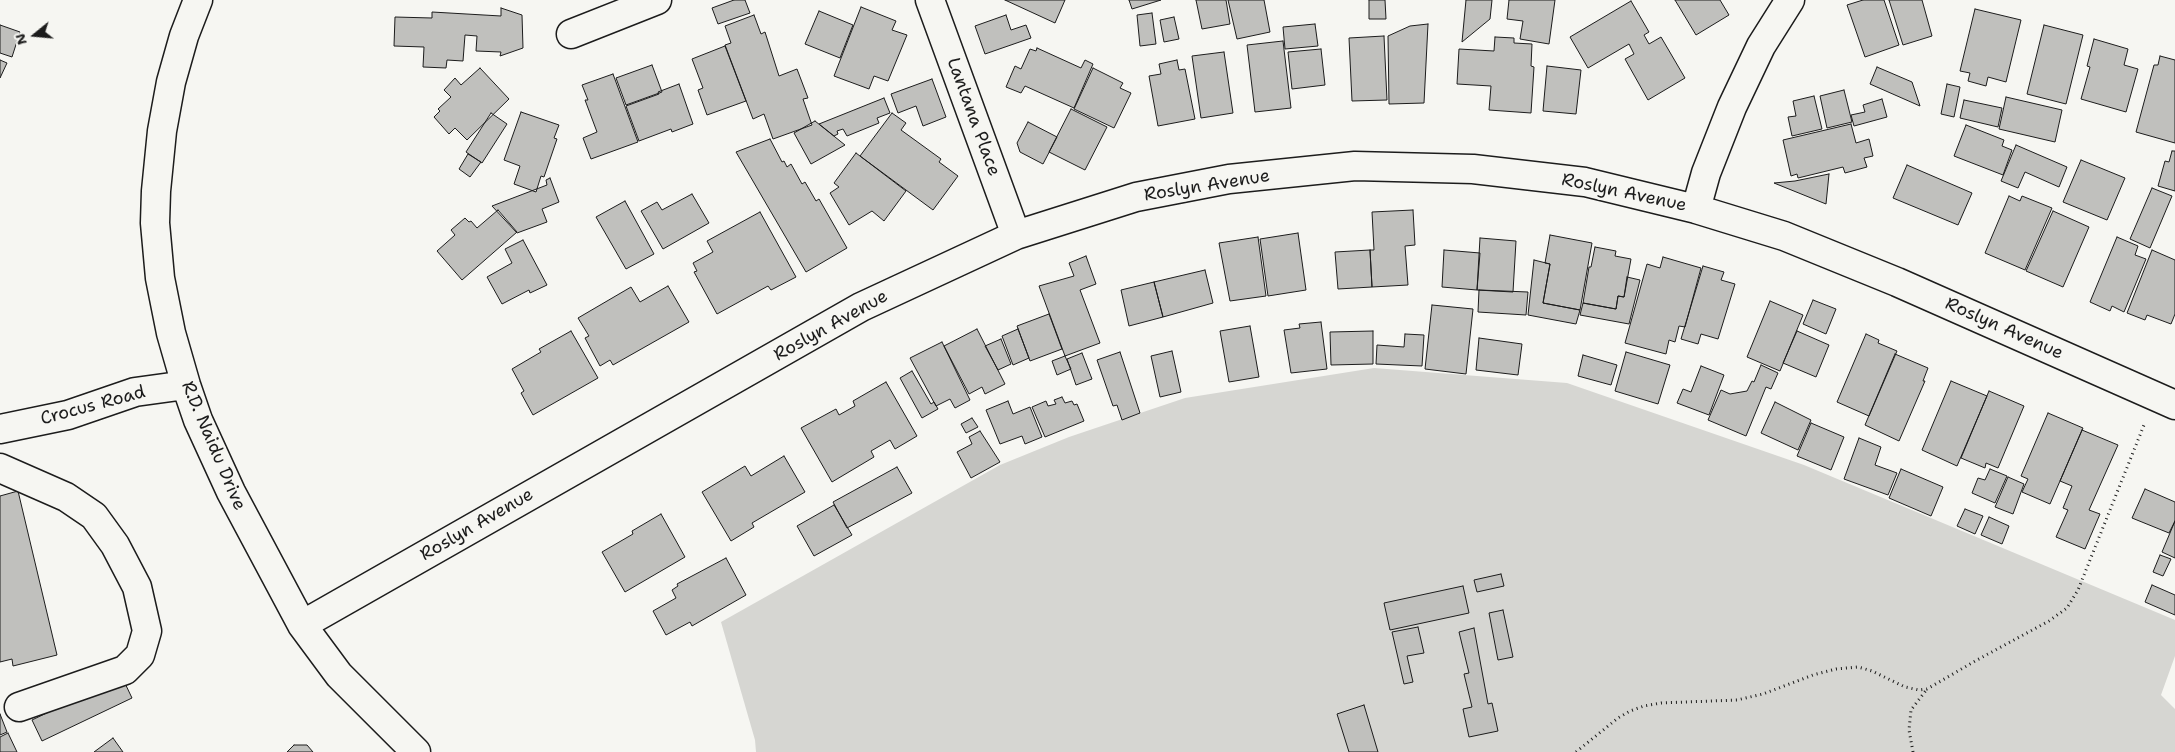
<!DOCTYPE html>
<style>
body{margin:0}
#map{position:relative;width:2175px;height:752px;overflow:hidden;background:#f6f6f2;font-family:"Shantell Sans",sans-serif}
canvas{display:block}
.north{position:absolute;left:10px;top:10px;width:50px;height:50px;-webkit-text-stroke:4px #f6f6f2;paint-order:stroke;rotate:253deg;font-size:14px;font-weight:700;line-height:20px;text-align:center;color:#1c1c1c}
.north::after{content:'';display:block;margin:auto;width:18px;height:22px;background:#1c1c1c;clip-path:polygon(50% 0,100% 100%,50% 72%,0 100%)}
</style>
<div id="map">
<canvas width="2175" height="752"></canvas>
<div class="north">N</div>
</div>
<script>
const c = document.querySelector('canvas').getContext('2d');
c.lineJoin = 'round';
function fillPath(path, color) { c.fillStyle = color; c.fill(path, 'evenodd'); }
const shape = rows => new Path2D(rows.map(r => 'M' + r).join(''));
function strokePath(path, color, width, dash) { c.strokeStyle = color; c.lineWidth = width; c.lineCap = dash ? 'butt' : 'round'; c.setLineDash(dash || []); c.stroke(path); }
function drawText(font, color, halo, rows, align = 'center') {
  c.font = font + ' "Shantell Sans",sans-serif'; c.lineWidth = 4.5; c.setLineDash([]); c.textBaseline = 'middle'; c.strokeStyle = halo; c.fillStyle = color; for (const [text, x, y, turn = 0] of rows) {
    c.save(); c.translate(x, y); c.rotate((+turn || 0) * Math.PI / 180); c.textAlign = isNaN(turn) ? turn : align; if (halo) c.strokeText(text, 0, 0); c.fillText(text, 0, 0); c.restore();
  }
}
fillPath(shape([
 [1374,368,1567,383,1804,465,2175,620,2175,656,2161,695,2175,709,2175,752,756,752,755,740,721,622,1000,465,1069,437,1185,398]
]), '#d6d6d2');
const building = shape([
 [734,0,745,0,750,13,718,24,712,8,734,0],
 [1005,0,1065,0,1055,23,1005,0],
 [1129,0,1161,0,1132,9,1129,0],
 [1196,0,1226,0,1230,24,1202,29,1196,0],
 [1228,0,1264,0,1270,32,1237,39,1228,0],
 [1369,0,1385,0,1386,19,1369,19,1369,0],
 [1466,0,1492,0,1490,19,1462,42,1466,0],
 [1509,0,1555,0,1549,44,1520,39,1523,21,1507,19,1509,0],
 [1675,0,1720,0,1729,15,1696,35,1675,0],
 [1863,0,1884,0,1899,45,1865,57,1847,5,1863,0],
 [1889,0,1922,0,1932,36,1903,45,1889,0],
 [1631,1,1649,32,1644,35,1649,44,1661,37,1685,78,1648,100,1625,59,1634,54,1629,44,1588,68,1570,37,1631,1],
 [861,7,896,21,892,30,907,35,888,81,874,76,869,89,834,76,861,7],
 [501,8,522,15,523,48,500,56,501,52,476,51,477,36,465,35,463,61,447,60,446,68,423,67,424,47,394,46,395,17,432,18,432,12,501,16,501,8],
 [1975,9,2021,20,2006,82,1988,77,1986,86,1968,81,1970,73,1960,71,1975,9],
 [819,11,853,25,840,58,805,44,819,11],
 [1152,13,1156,44,1140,46,1137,15,1152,13],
 [754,15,761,34,765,32,779,76,797,69,808,98,803,99,812,125,773,139,764,114,753,119,725,45,731,43,725,26,754,15],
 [1006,15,1011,30,1026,25,1031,38,985,54,975,26,1006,15],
 [1174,17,1179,39,1164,42,1160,20,1174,17],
 [1315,24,1318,46,1285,49,1283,27,1315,24],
 [1428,24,1424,103,1389,104,1388,36,1410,26,1428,24],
 [0,25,20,32,12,57,0,53,0,25],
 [2044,25,2083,35,2066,104,2027,94,2044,25],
 [1384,36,1387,100,1352,101,1349,38,1384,36],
 [1495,37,1514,38,1514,43,1532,44,1531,66,1534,67,1531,113,1489,110,1491,86,1457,84,1459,49,1494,51,1495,37],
 [2094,39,2128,49,2124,65,2138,69,2126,112,2081,99,2090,67,2087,66,2094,39],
 [1283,41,1291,108,1255,112,1247,45,1283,41],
 [725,46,746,101,707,115,698,90,703,88,692,59,725,46],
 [1037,48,1081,68,1085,60,1093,64,1074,108,1025,86,1021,93,1006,87,1015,66,1021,69,1030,49,1036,51,1037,48],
 [1321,49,1325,85,1292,89,1288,52,1321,49],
 [1224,52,1233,113,1201,118,1192,56,1224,52],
 [2160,56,2175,60,2175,143,2136,132,2154,65,2158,65,2160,56],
 [0,60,7,63,0,78,0,60],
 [1177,60,1179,70,1185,69,1195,119,1158,126,1149,76,1161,74,1159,64,1177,60],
 [652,65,662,92,626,105,616,78,652,65],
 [1547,66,1581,70,1576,114,1543,111,1547,66],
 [1877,67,1912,82,1920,106,1870,84,1877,67],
 [480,68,509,99,467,140,455,128,449,134,434,117,440,111,438,109,451,97,444,90,455,78,461,85,480,68],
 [1093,68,1123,83,1120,88,1131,93,1114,128,1074,109,1093,68],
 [613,74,638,142,591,159,583,138,597,132,585,100,588,100,582,85,613,74],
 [932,79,946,117,923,126,916,106,898,113,891,94,932,79],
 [679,84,693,124,672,132,671,129,639,141,626,106,659,94,658,92,679,84],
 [1947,84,1960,87,1954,117,1941,114,1947,84],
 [1844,90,1852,122,1827,128,1820,96,1844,90],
 [1814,96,1822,129,1792,136,1788,117,1796,116,1793,101,1814,96],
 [2006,97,2062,110,2055,142,1999,129,2006,97],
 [884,98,890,113,877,118,879,123,847,136,843,129,837,131,838,134,834,136,819,124,884,98],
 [1882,99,1887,117,1854,126,1851,115,1865,112,1863,105,1882,99],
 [1964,100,2002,108,1998,127,1960,118,1964,100],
 [1071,109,1107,127,1085,170,1049,152,1071,109],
 [521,112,559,125,554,138,557,139,544,177,541,176,536,192,514,184,520,166,504,160,521,112],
 [491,113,507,124,482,163,466,152,491,113],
 [892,113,906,123,901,130,941,159,939,162,958,176,933,210,860,156,892,113],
 [815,121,845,145,811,164,794,133,815,121],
 [1028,122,1057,137,1043,164,1020,152,1017,143,1028,122],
 [1851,124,1856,143,1869,139,1873,156,1864,158,1867,167,1845,173,1843,167,1798,178,1797,174,1791,176,1783,140,1851,124],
 [1966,125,2004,140,2002,146,2012,150,2003,175,1954,156,1966,125],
 [770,139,782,162,784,161,787,167,791,164,802,184,805,182,816,201,819,199,847,248,806,272,736,152,770,139],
 [2016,145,2067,167,2059,187,2025,172,2018,188,2001,181,2016,145],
 [2172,151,2175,151,2175,191,2158,186,2165,161,2169,162,2172,151],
 [856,153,906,191,884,221,872,211,849,225,830,193,839,187,834,183,856,153],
 [468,154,481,162,470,177,459,169,468,154],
 [2081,160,2125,178,2107,220,2063,202,2081,160],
 [1907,165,1972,193,1958,225,1893,198,1907,165],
 [1829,174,1826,204,1774,183,1795,181,1829,174],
 [550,178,559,202,542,209,547,222,517,233,492,206,547,185,546,180,550,178],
 [2152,188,2172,196,2150,248,2130,239,2152,188],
 [692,194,709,223,663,249,641,211,657,202,662,210,692,194],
 [2009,196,2020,201,2022,196,2052,208,2025,270,1985,253,2009,196],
 [625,201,654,254,626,269,596,217,625,201],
 [498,210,517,232,462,280,437,251,455,235,451,230,465,218,469,222,471,221,477,228,498,210],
 [1413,210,1415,245,1405,246,1408,285,1372,287,1370,250,1374,250,1372,212,1413,210],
 [2053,211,2089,227,2063,287,2026,271,2053,211],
 [760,212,796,277,771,290,768,286,717,314,694,272,697,271,693,263,713,252,707,241,760,212],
 [1298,233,1306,290,1268,296,1260,239,1298,233],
 [1550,235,1592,243,1580,310,1543,303,1550,264,1545,263,1550,235],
 [1258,237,1266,296,1230,301,1219,243,1258,237],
 [2117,237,2138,246,2135,255,2146,259,2124,312,2112,306,2110,311,2090,302,2117,237],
 [1480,238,1516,241,1513,292,1477,290,1480,238],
 [523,240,547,285,530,293,529,290,502,304,487,277,512,263,505,249,523,240],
 [1595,247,1616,251,1615,256,1631,259,1624,297,1618,296,1616,309,1583,303,1589,267,1591,267,1595,247],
 [1370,250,1372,287,1338,289,1335,252,1370,250],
 [1444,250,1480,253,1477,290,1442,287,1444,250],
 [2152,250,2175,260,2175,314,2171,324,2147,315,2145,320,2127,313,2152,250],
 [1086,256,1096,284,1080,290,1100,343,1065,356,1039,286,1074,276,1069,263,1086,256],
 [1663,257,1701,268,1685,327,1679,326,1675,342,1669,340,1666,354,1625,343,1647,264,1660,268,1663,257],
 [1534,260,1550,264,1543,303,1580,310,1576,324,1528,315,1534,260],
 [1703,266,1724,272,1721,280,1735,284,1718,339,1701,334,1698,344,1681,339,1703,266],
 [1205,270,1213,303,1163,317,1154,282,1205,270],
 [1627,277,1640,280,1629,324,1580,315,1583,303,1616,309,1618,296,1624,297,1627,277],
 [1154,282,1163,317,1129,326,1121,290,1154,282],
 [668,286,689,322,613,365,610,360,600,366,585,338,589,336,578,318,631,287,640,302,668,286],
 [1479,290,1528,292,1526,315,1478,312,1479,290],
 [1813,300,1836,309,1826,334,1803,324,1813,300],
 [1770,301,1803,315,1780,371,1747,357,1770,301],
 [1432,305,1473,309,1466,374,1425,369,1432,305],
 [1049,314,1062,349,1030,361,1017,326,1049,314],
 [1321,322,1327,369,1291,373,1284,330,1300,328,1299,324,1321,322],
 [1250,326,1259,377,1229,382,1220,331,1250,326],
 [977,329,1005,384,985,394,982,387,969,394,944,346,977,329],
 [1018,329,1029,358,1013,365,1002,336,1018,329],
 [571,331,598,378,533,415,521,393,524,391,512,369,541,352,539,349,571,331],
 [1373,331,1373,364,1331,365,1330,332,1373,331],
 [1797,331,1829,345,1816,377,1783,363,1797,331],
 [1405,334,1424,335,1422,366,1376,364,1377,345,1404,347,1405,334],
 [1866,334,1879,340,1878,343,1897,351,1869,416,1837,402,1866,334],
 [1479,338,1522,344,1518,375,1476,370,1479,338],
 [1001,339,1011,364,998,370,985,346,1001,339],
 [942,342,970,400,955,408,950,399,936,406,910,358,942,342],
 [1172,351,1181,392,1160,397,1151,356,1172,351],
 [1120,352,1140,413,1122,420,1117,405,1113,406,1097,360,1120,352],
 [1626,352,1670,365,1658,404,1615,391,1626,352],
 [1082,353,1092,379,1076,385,1067,359,1082,353],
 [1895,354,1928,368,1923,381,1925,381,1899,441,1865,425,1895,354],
 [1583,355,1617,365,1611,385,1578,376,1583,355],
 [1065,356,1071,369,1057,375,1052,361,1065,356],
 [1761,365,1778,373,1771,389,1766,387,1746,436,1708,420,1721,390,1730,394,1747,391,1752,381,1754,382,1761,365],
 [1701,366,1724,375,1709,415,1677,403,1683,389,1691,392,1701,366],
 [912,371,931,404,934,402,938,409,922,418,900,378,912,371],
 [1951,381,1987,396,1957,466,1922,450,1951,381],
 [886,382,917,436,895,449,890,440,871,451,874,457,832,482,801,428,836,409,839,415,855,406,853,401,886,382],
 [1989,391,2024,406,1998,468,1986,463,1985,468,1961,458,1989,391],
 [1062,397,1065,403,1072,401,1074,405,1077,404,1084,421,1045,437,1032,407,1046,401,1048,406,1056,404,1054,400,1062,397],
 [1008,401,1013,414,1030,407,1042,437,1025,444,1022,436,1000,444,986,410,1008,401],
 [1775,402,1811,420,1798,450,1761,433,1775,402],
 [2048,413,2083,428,2050,504,2022,492,2028,479,2021,476,2048,413],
 [972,418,978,427,966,433,961,424,972,418],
 [1811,423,1844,437,1831,470,1797,456,1811,423],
 [2082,430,2118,445,2089,510,2100,514,2085,549,2056,537,2068,510,2063,508,2072,486,2060,481,2082,430],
 [980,431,1000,462,971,478,957,452,972,444,969,437,980,431],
 [1859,438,1881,447,1875,465,1897,473,1888,495,1844,479,1859,438],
 [784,456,805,492,752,523,754,527,731,541,702,492,745,466,751,476,784,456],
 [897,467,912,493,847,528,833,502,897,467],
 [1901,469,1943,487,1931,516,1889,498,1901,469],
 [1990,469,2007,476,1995,503,1972,493,1978,478,1985,480,1990,469],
 [2008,477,2024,484,2013,514,1995,507,2008,477],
 [2145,489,2175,502,2175,521,2169,533,2132,518,2145,489],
 [18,491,57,655,13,666,12,659,0,662,0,496,18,491],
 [834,505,852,535,814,556,797,526,834,505],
 [1965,509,1983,516,1975,534,1957,526,1965,509],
 [661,514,685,557,625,592,602,552,633,534,632,531,661,514],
 [1989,517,2009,526,2002,544,1981,535,1989,517],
 [2175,521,2175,558,2162,552,2175,521],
 [2160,555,2171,559,2163,576,2153,572,2160,555],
 [726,558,746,595,692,626,690,622,666,635,653,611,676,598,672,590,678,586,677,584,726,558],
 [1501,574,1504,586,1477,592,1474,580,1501,574],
 [2152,585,2175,595,2175,615,2145,602,2152,585],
 [1463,586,1469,613,1390,630,1384,603,1463,586],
 [1503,610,1513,657,1498,660,1489,613,1503,610],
 [1418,627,1424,653,1407,656,1413,682,1404,684,1392,632,1418,627],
 [1474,628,1488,704,1492,703,1498,731,1469,737,1463,709,1472,707,1464,674,1469,673,1459,632,1474,628],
 [122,677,132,698,42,741,32,720,122,677],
 [1364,705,1378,752,1349,752,1337,714,1364,705],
 [0,714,7,732,0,735,0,714],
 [8,733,17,752,0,752,0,737,8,733],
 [113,738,123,752,94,752,113,738],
 [294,745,307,745,313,752,287,752,294,745]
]);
fillPath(building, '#c0c0bd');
strokePath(building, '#1c1c1c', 1);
const minor = shape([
 [198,0,184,36,171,82,162,131,156,191,155,223,160,278,171,333,186,385,198,420,231,492,302,625,339,675,416,752],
 [930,0,1016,235],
 [571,34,657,0],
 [1696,209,1706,173,1732,107,1761,46,1790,0],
 [0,429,68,415,135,392,186,385],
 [0,468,66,497,94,516,115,545,137,587,147,631,140,655,125,670,19,707],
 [302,625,861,307,1016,235,1136,197,1229,179,1355,166,1473,169,1585,182,1696,209,1784,236,1897,282,2175,405]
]);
strokePath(minor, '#1c1c1c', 31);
strokePath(shape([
 [1576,752,1618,718,1630,711,1644,706,1661,703,1737,700,1763,694,1813,675,1836,669,1858,667,1872,671,1905,687,1919,690,1927,689,1977,660,2049,621,2067,608,2078,590,2144,425],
 [1913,752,1909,730,1911,710,1927,689]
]), '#1c1c1c', 3, [1, 4]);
strokePath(minor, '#f6f6f2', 28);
drawText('18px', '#1c1c1c', '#f6f6f2', [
 ["Lantana Place",973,117,70],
 ["Roslyn Avenue",1207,186,-9],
 ["Roslyn Avenue",1624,193,12],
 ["Roslyn Avenue",831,326,-29],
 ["Roslyn Avenue",2004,329,24],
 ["Crocus Road",93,406,-15],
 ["R.D. Naidu Drive",213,446,67],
 ["Roslyn Avenue",477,525,-30]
]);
</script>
